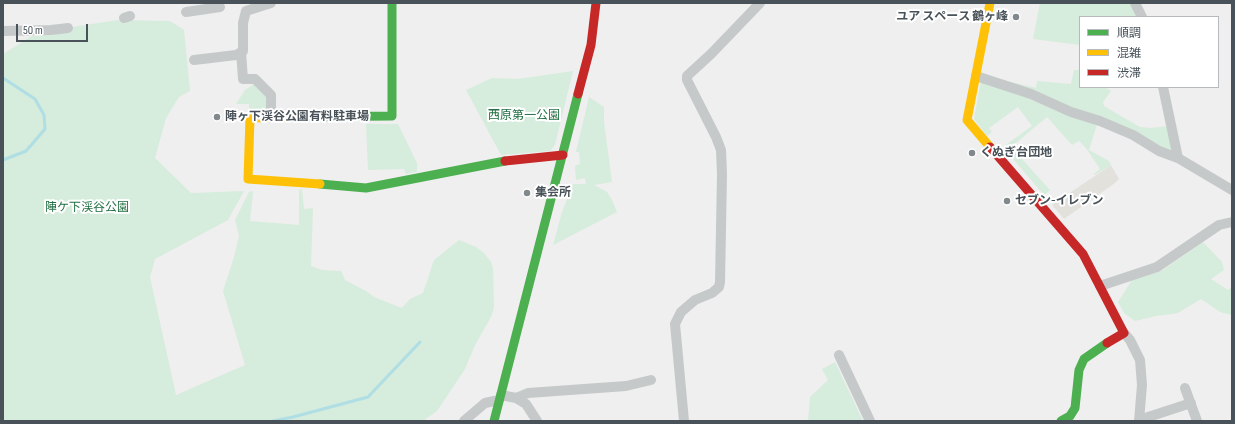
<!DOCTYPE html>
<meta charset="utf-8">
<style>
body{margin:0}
#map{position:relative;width:1235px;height:424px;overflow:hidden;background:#efefef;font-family:"Sofia Sans Condensed","Noto Sans JP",sans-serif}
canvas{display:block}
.frame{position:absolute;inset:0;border:4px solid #485258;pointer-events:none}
.legend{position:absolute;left:1079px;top:16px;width:140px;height:72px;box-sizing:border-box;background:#fff;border:1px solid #b6babc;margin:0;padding:5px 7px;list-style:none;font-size:12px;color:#485258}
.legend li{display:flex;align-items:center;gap:8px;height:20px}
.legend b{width:20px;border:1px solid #b6babc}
.scale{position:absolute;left:16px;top:24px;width:72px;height:18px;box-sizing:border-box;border:2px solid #485258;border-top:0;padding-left:5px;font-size:12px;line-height:14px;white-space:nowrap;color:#485258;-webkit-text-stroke:3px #fff;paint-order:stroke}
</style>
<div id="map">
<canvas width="1235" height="424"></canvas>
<div class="frame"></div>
<ul class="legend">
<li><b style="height:5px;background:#4caf50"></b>順調</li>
<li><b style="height:5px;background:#ffc107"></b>混雑</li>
<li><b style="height:5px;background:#c62828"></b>渋滞</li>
</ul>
<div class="scale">50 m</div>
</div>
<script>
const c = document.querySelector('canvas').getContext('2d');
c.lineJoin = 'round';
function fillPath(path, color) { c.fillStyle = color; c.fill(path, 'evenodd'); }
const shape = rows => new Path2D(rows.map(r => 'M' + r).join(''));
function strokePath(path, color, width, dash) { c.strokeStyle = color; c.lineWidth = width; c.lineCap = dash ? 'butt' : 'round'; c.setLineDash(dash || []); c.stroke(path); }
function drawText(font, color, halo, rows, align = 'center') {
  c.font = font + ' "Sofia Sans Condensed","Noto Sans JP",sans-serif'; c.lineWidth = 4; c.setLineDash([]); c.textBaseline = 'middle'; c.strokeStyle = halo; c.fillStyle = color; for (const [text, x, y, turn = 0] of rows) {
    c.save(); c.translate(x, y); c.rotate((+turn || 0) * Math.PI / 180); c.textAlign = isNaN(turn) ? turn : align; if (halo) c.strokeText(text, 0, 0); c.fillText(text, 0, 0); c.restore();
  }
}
fillPath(shape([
 [1111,165,1119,179,1115,183,1064,219,1052,205]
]), '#e3e1dc');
fillPath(shape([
 [1040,3,1130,3,1137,17,1080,17,1080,45,1033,39],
 [118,20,170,21,184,30,190,91,179,97,166,118,155,158,191,193,244,191,228,220,155,259,150,277,176,395,245,365,223,291,234,257,239,236,235,220,249,192,252,191,253,193,250,221,299,225,299,190,302,189,304,209,313,208,311,266,322,270,341,271,345,280,366,291,374,297,402,308,410,299,423,293,434,260,459,240,476,247,484,253,491,262,493,268,494,308,491,317,475,345,465,369,437,411,423,421,3,421,3,54,30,37,78,26],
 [1074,70,1080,70,1080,87,1105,87,1111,91,1103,102,1104,106,1140,127,1151,128,1169,126,1174,154,1099,118,1089,150,1109,161,1111,165,1095,175,1094,174,1100,169,1086,148,1079,141,1072,145,1047,117,1011,147,1050,190,1044,195,1003,147,1032,126,1018,107,989,128,992,132,987,136,974,119,982,75,1036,88,1037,81,1071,84],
 [573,71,555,145,550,151,501,155,466,90,492,78,518,79],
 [254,84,269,99,269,110,249,111,249,104,236,104,245,90],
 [589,97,604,107,604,122,612,182,594,185,607,192,612,200,617,212,553,245,562,212,573,184,586,184,585,178,576,180,575,166,580,164,579,152,576,152],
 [366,124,398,124,417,163,417,172,406,174,404,169,368,170],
 [1203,242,1222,262,1224,270,1211,279,1228,290,1232,287,1232,315,1220,312,1201,299,1178,313,1156,316,1135,321,1124,313,1118,302,1132,280,1163,270],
 [835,362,863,421,808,421,810,397,828,380,822,369]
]), '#d6ecdc');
strokePath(shape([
 [3,78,35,99,44,115,45,129,26,151,3,160],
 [273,421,293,417,368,397,420,342]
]), '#afdee4', 3);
strokePath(shape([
 [1135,3,1142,17],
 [186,12,220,7],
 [124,18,130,16],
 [3,31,51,30,68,28],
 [241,52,243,79,255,79,271,95,271,118],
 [194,60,236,55,243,51,243,23,246,11,271,3],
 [976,76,1031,94,1071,112,1100,121,1133,135,1159,151,1178,158],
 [1163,87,1178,158,1232,190],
 [1100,286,1157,267,1219,225,1232,222],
 [1124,333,1130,340,1140,360,1142,385,1139,421],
 [839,355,870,421],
 [1185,388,1197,421],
 [501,395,516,398,526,404,537,421],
 [516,398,528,393,626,386,651,380],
 [1139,420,1191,403],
 [464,421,485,403,499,400],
 [684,421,675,324,681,312,695,300,712,293,719,287,720,282,722,174,721,150,716,137,687,80,687,76,711,54,760,3]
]), '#c6c9ca', 10);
strokePath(shape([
 [288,117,392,116,392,3],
 [320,184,366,188,505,161],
 [494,421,578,94],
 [1061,421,1070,416,1075,408,1079,370,1084,359,1107,343]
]), '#4caf50', 9);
strokePath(shape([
 [990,3,967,120,990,147],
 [288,117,250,118,248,179,320,184]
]), '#ffc107', 9);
strokePath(shape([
 [578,94,591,45,596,3],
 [990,147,1083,254,1124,333,1107,343],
 [505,161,563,155]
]), '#c62828', 9);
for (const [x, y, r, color] of [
 [1016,17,4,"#82898d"],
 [217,117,4,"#82898d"],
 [972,153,4,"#82898d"],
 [527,193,4,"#82898d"],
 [1007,201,4,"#82898d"]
]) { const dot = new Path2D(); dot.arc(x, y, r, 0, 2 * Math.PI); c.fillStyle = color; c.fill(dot); strokePath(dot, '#fff', 1.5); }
drawText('bold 12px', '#485258', '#fff', [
 ["ユア スペース 鶴ヶ峰",1008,17,"right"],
 ["陣ヶ下渓谷公園有料駐車場",225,117],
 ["くぬぎ台団地",980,153],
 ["集会所",535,193],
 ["セブン-イレブン",1015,201]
], 'left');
drawText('12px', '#227043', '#fff', [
 ["西原第一公園",524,116],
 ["陣ケ下渓谷公園",87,208]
]);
</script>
